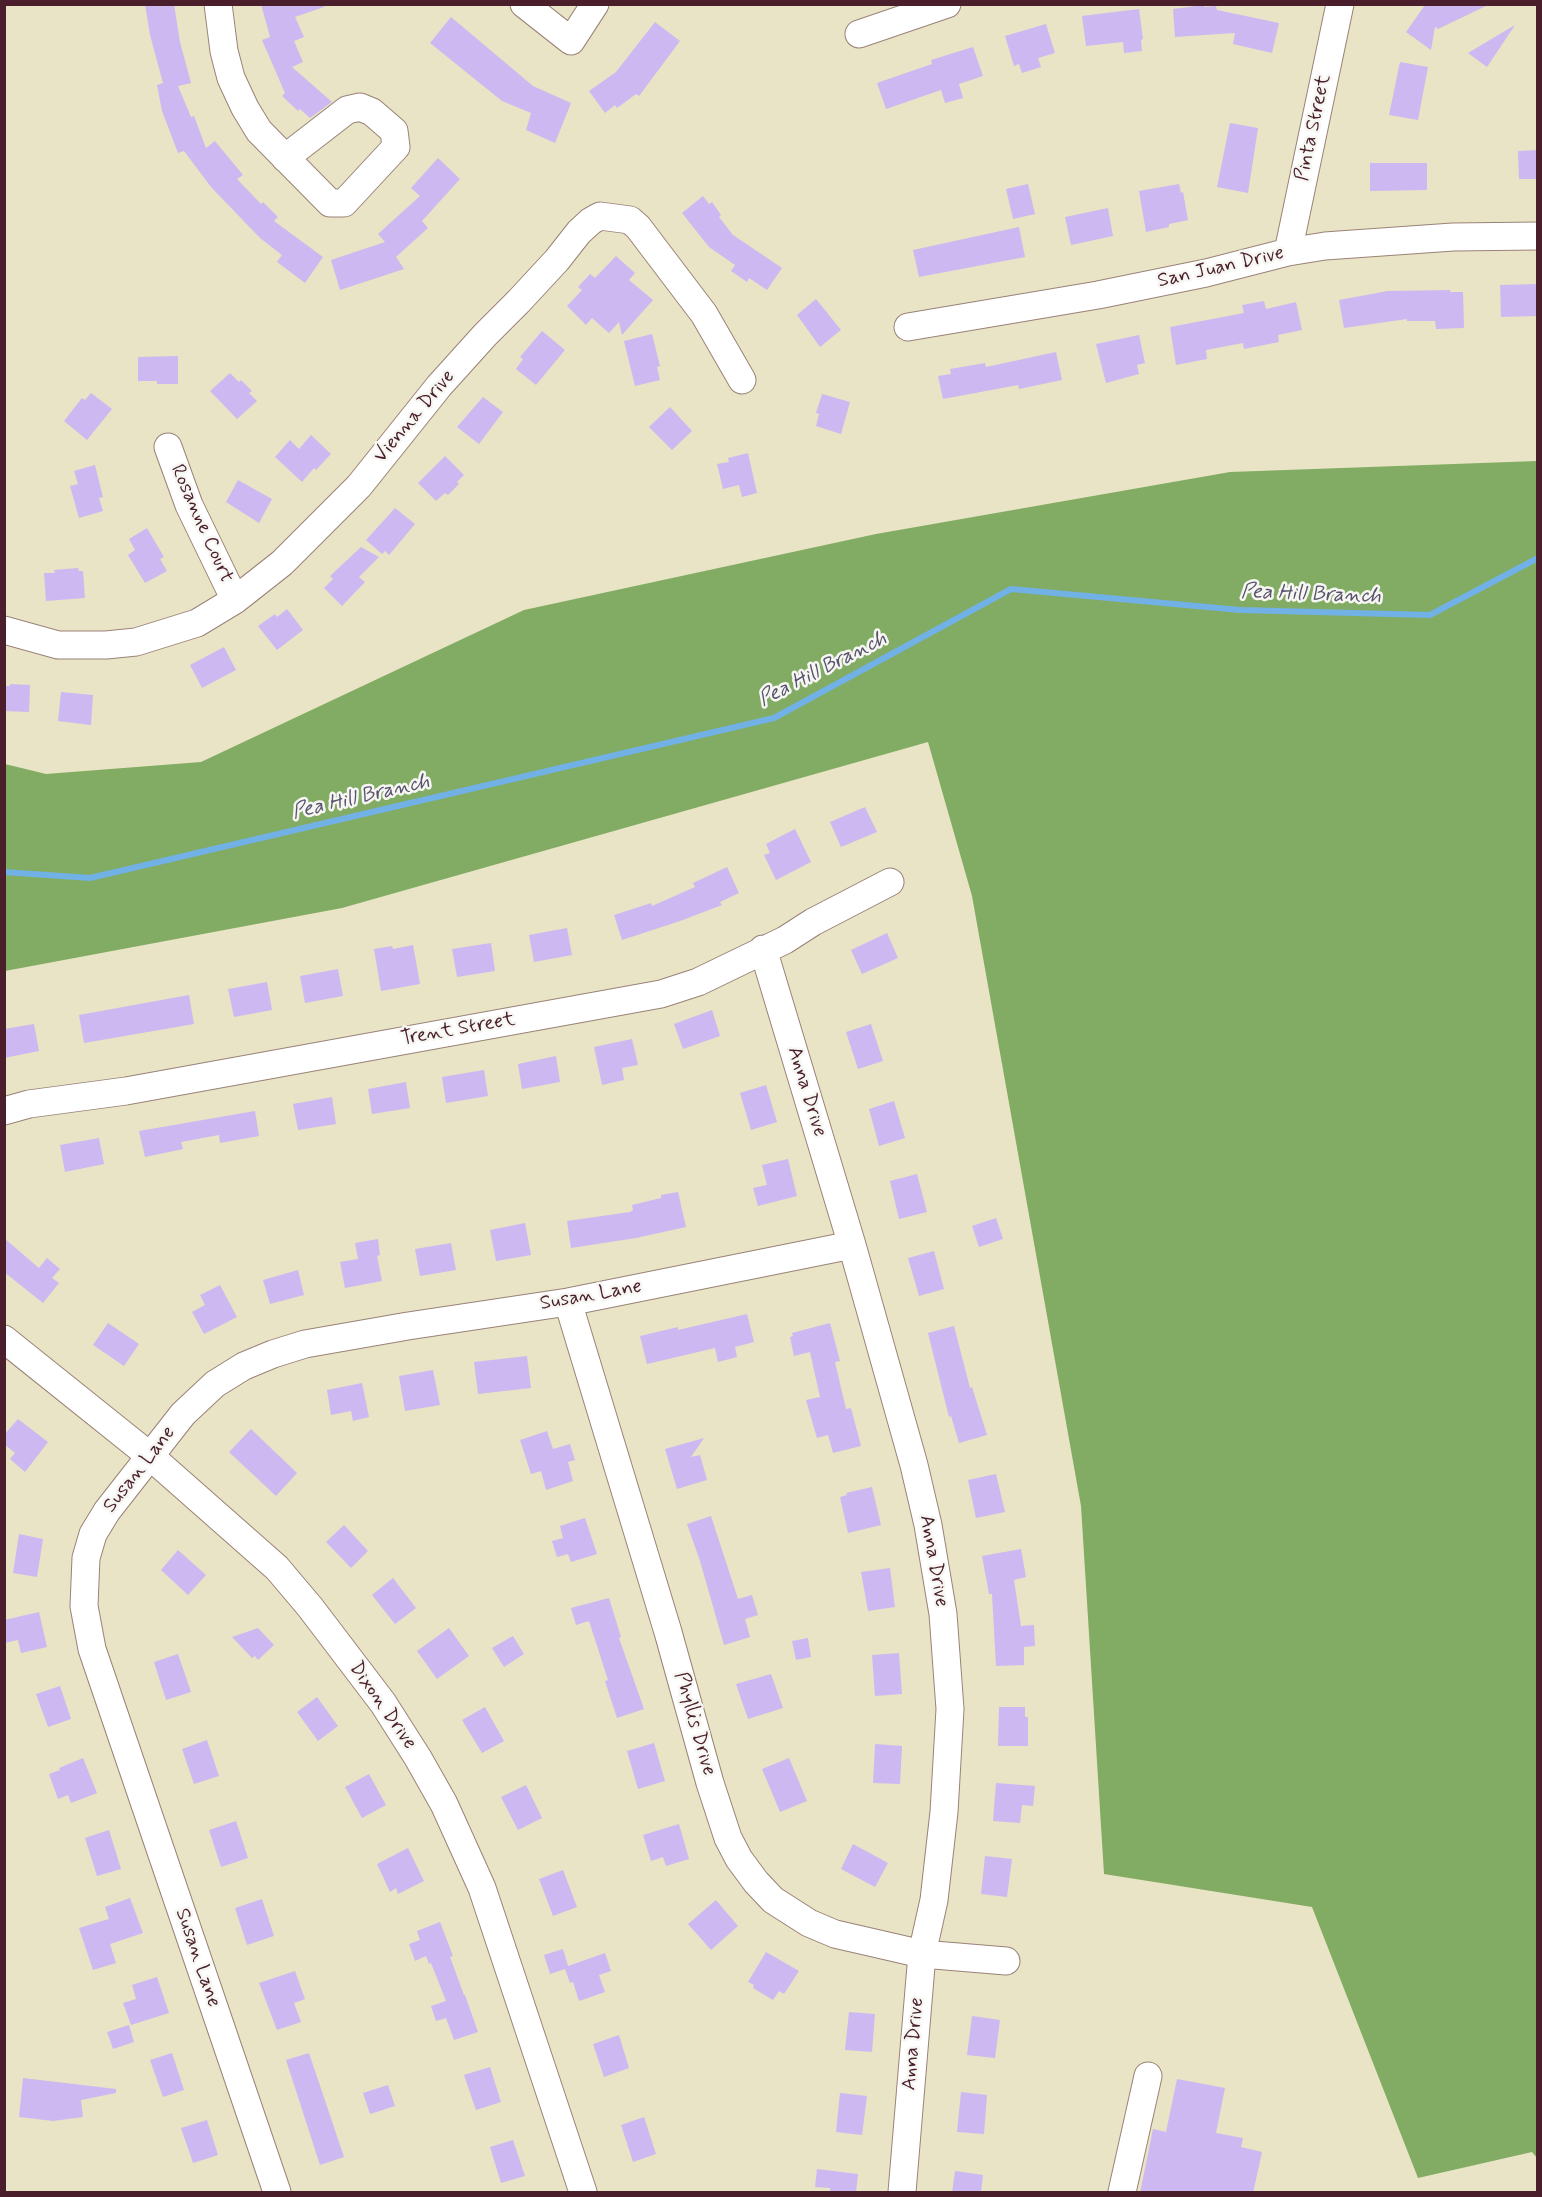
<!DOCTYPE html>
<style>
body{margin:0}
#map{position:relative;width:1542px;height:2197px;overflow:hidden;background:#e9e4c5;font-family:Mynerve,sans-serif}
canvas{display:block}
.frame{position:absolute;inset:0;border:6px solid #4a1f2b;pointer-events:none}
</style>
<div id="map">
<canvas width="1542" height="2197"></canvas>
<div class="frame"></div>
</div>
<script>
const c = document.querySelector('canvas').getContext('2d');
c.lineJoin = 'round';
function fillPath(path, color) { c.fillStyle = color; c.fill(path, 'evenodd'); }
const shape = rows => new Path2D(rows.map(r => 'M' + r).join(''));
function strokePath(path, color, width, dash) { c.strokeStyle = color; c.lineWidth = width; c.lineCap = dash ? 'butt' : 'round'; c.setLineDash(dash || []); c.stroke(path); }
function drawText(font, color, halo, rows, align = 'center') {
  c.font = font + ' Mynerve,sans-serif'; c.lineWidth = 5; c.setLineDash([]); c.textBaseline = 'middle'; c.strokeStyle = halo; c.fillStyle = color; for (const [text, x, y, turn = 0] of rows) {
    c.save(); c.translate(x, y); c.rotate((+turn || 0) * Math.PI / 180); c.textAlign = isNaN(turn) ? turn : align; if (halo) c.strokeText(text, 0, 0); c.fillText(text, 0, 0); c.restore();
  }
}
fillPath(shape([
 [1537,461,1537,2158,1532,2152,1418,2178,1312,1907,1104,1874,1081,1506,972,896,928,742,342,908,5,971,5,764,46,774,201,762,524,610,876,534,1230,472]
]), '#82ac63');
strokePath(shape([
 [4,872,90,878,774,718,1011,589,1240,610,1430,615,1538,558]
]), '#72b1e5', 6);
fillPath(shape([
 [145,4,174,4,180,42,191,83,178,86,191,117,194,116,206,148,215,141,243,175,237,179,261,204,263,202,278,217,274,221,323,257,305,283,277,262,282,255,260,238,211,187,184,151,178,153,162,111,157,85,163,83,150,35],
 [261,4,323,4,324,7,295,17,304,37,294,41,303,62,292,67,332,102,310,118,300,109,298,111,282,96,285,93,262,40,270,37],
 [1204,5,1204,7,1216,6,1217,10,1279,23,1272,53,1233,44,1235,33,1175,37,1173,9],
 [1425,5,1488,5,1438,29,1435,27,1431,50,1406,32],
 [1139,9,1143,39,1141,40,1142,51,1124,53,1123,42,1086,46,1082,16],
 [451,17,533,86,571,103,555,143,526,130,531,113,502,101,430,43],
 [655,22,680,41,639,96,636,94,617,108,615,105,605,113,589,91,616,72],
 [1046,24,1055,53,1038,58,1041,67,1022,73,1019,64,1014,66,1005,36],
 [1515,25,1487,67,1468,53],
 [973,47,983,76,959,84,963,98,945,103,941,90,886,109,877,83,932,64,931,60],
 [1400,62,1428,67,1418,120,1389,115],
 [1230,123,1258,128,1248,193,1217,187],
 [1538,150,1538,179,1519,179,1518,151],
 [438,158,460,179,422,221,428,228,396,257,404,269,340,290,331,260,385,242,378,234,420,196,411,188],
 [1370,163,1427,163,1427,190,1370,191],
 [1028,184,1035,214,1013,219,1006,189],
 [1179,184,1181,193,1183,192,1188,220,1169,224,1169,227,1146,232,1139,191],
 [703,196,709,204,712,202,721,215,719,217,733,235,782,268,767,290,749,278,747,282,731,271,735,265,709,247,682,213],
 [1108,208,1113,236,1071,245,1065,217],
 [1019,227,1025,257,919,277,913,250],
 [616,256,635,273,629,280,653,300,622,335,619,322,609,333,592,318,586,325,567,306,582,290,578,287,590,274,595,278],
 [1538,284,1538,316,1501,317,1500,285],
 [1450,290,1450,292,1463,292,1464,328,1436,329,1435,321,1407,321,1407,319,1344,328,1339,300,1388,291],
 [816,299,841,330,820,347,797,315],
 [1264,301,1266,309,1296,302,1302,330,1278,335,1279,342,1244,349,1243,343,1206,350,1207,359,1176,365,1170,327,1244,313,1242,305],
 [542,331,565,350,536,385,516,369,523,359,520,357],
 [652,334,660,366,657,367,660,380,635,386,624,341],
 [1139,335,1145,363,1137,365,1139,374,1106,383,1096,344],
 [1056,352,1062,380,1019,389,1018,385,943,399,938,376,951,374,950,369,985,363,986,367],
 [178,356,178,384,157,384,157,381,138,381,138,357],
 [230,373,239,382,241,380,252,391,249,393,257,401,237,419,210,391],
 [91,393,112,409,87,440,64,421,82,398,85,400],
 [822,394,850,402,841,434,816,426,819,414,816,413],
 [483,397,503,412,479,444,457,427],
 [670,407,692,431,672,450,649,427],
 [311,435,331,454,316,470,314,468,302,482,275,457,290,440,299,449],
 [748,453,757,493,742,497,739,485,723,489,717,464,729,462,728,458],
 [445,456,464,475,457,482,459,484,448,495,445,493,436,501,418,483],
 [95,465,103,497,99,498,103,511,79,518,70,486,78,484,74,471],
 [238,480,272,499,259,523,226,502],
 [395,508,415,524,389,555,385,551,382,554,366,540],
 [147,528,164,557,160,559,167,571,145,583,128,555,135,550,129,539],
 [361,547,379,557,359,577,365,582,342,606,324,588,333,579,330,576],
 [78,568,79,571,83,571,85,598,46,601,44,573,55,573,54,570],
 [287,609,303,630,277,650,258,626,275,614,277,617],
 [224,647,236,670,202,688,190,665],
 [10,684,30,685,29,712,4,711,4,686,10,686],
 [61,692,93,695,91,725,58,721],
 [865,807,877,832,841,847,830,822],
 [795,829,811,862,776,880,764,855,770,853,766,844],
 [727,867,739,893,720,902,722,905,680,921,622,940,614,915,651,903,652,906,695,887,693,883],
 [567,928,572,955,534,962,529,935],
 [887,933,898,958,862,974,851,950],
 [491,943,495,971,457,977,452,949],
 [413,945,420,984,381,991,374,949,392,946,393,949],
 [338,969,343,996,305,1003,300,976],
 [267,982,272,1010,234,1017,228,989],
 [189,995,194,1024,84,1043,79,1015],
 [712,1010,720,1036,683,1049,674,1024],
 [34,1024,39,1051,4,1058,4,1029],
 [871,1024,883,1061,858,1069,846,1032],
 [632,1039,638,1065,622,1068,624,1080,602,1085,594,1047],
 [556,1056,560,1082,522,1089,518,1064],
 [484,1070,488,1096,446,1103,442,1077],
 [406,1082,410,1108,372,1114,368,1089],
 [766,1085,777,1122,751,1130,740,1093],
 [332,1097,336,1124,298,1130,293,1104],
 [894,1101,905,1138,879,1146,869,1109],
 [255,1111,259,1136,220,1143,219,1135,181,1142,183,1149,145,1157,139,1131],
 [99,1138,104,1164,65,1172,60,1145],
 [788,1159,797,1196,758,1206,753,1188,767,1185,762,1165],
 [917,1174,927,1212,899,1219,890,1181],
 [678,1192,686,1227,636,1238,571,1248,567,1221,630,1212,633,1210,632,1205,661,1198,661,1195],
 [996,1218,1003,1239,979,1247,972,1226],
 [525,1223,531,1255,496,1261,490,1230],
 [4,1238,39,1268,47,1258,60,1269,52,1278,59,1283,43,1303,4,1272],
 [378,1239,380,1255,377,1256,382,1281,345,1288,340,1262,358,1259,355,1243],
 [451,1243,456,1270,420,1276,415,1249],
 [934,1251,944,1289,919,1296,908,1258],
 [298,1270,304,1295,270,1304,263,1280],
 [220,1285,237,1317,204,1334,192,1312,205,1305,200,1295],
 [747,1314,754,1342,735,1347,737,1357,718,1362,715,1348,647,1364,640,1336,678,1327,678,1330],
 [108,1323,139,1344,124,1366,93,1345],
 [830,1323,840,1361,835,1362,846,1409,851,1408,861,1446,833,1453,828,1435,817,1438,806,1400,820,1397,810,1352,794,1356,790,1337,793,1336,792,1333],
 [954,1326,970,1388,972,1387,987,1435,959,1443,951,1416,949,1417,928,1333],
 [527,1356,531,1388,478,1394,474,1362],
 [433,1370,440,1405,405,1411,399,1376],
 [362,1383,369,1417,353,1421,351,1411,331,1415,327,1390],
 [18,1419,48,1442,25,1472,10,1459,15,1453,4,1444,4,1435],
 [251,1429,297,1473,276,1496,229,1452],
 [547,1431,553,1449,570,1444,575,1460,568,1462,573,1481,546,1490,541,1471,531,1474,520,1440],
 [704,1438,691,1457,700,1455,707,1480,677,1489,665,1449],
 [996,1474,1005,1512,976,1518,968,1480],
 [872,1487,881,1525,848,1533,840,1497,847,1495,846,1493],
 [711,1516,738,1599,752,1595,758,1615,745,1619,750,1637,724,1645,700,1561,687,1524],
 [585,1518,597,1554,571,1562,568,1554,557,1557,552,1541,563,1538,560,1526],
 [344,1525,368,1551,351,1568,326,1542],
 [19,1534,43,1539,37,1577,13,1573],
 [1021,1549,1026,1577,1014,1580,1021,1626,1034,1625,1035,1646,1024,1647,1024,1665,996,1666,992,1594,989,1594,982,1556],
 [178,1550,206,1575,188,1595,161,1570],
 [890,1568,895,1607,868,1611,861,1572],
 [393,1578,416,1608,395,1624,372,1595],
 [609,1598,621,1637,619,1638,644,1709,617,1718,605,1681,608,1680,589,1621,576,1625,571,1608],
 [39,1612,47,1647,21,1653,18,1640,4,1643,4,1620],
 [258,1628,274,1645,258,1660,255,1656,252,1658,232,1637],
 [449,1628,469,1656,437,1679,417,1651],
 [513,1636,524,1654,504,1667,492,1648],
 [808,1638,811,1657,796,1660,792,1641],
 [899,1653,902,1694,875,1696,872,1655],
 [178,1654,191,1692,166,1700,154,1662],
 [771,1674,783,1708,748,1719,736,1684],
 [60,1686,71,1719,48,1727,36,1694],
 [317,1697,338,1726,318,1741,297,1712],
 [485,1707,504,1741,482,1753,462,1720],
 [999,1707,1025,1707,1025,1717,1028,1717,1028,1746,998,1746],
 [207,1740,219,1776,194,1784,182,1749],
 [654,1743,665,1781,638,1789,627,1751],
 [875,1744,902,1746,900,1784,873,1783],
 [83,1758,97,1793,71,1803,68,1795,58,1799,49,1774,60,1770,59,1768],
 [789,1758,807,1801,780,1812,762,1769],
 [369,1774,386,1805,362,1818,345,1787],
 [996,1783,1035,1786,1033,1806,1022,1805,1020,1823,993,1821],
 [526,1785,542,1818,518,1830,501,1797],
 [236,1821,248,1858,221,1867,209,1830],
 [679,1824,689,1859,666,1866,663,1857,651,1861,643,1835],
 [109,1830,121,1869,97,1876,85,1838],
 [853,1844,888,1863,875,1887,841,1869],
 [408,1848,424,1881,398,1894,396,1888,390,1892,377,1864],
 [985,1856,1012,1859,1007,1897,981,1894],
 [563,1870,577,1907,553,1916,539,1879],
 [130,1898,143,1933,110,1944,116,1963,93,1970,79,1928,109,1919,105,1907],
 [262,1899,274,1936,247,1945,235,1908],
 [716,1900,738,1926,711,1950,688,1924],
 [440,1922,453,1956,450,1957,464,1995,465,1995,478,2032,454,2040,446,2018,436,2021,431,2006,446,2001,431,1963,429,1964,426,1956,415,1961,409,1944,420,1940,417,1931],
 [563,1949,568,1966,605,1953,611,1971,599,1975,605,1992,579,2001,573,1982,570,1983,565,1969,550,1974,544,1955],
 [766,1952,799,1971,784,1994,779,1991,773,2000,753,1988,754,1985,748,1982],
 [295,1971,305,1999,294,2003,301,2022,277,2030,259,1983],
 [157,1977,169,2013,131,2025,123,2003,136,1999,132,1985],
 [849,2012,875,2014,872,2052,845,2050],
 [972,2016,1000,2020,995,2058,967,2055],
 [129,2025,134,2042,113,2049,107,2032],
 [619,2035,629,2068,604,2077,593,2044],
 [172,2053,184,2090,163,2097,150,2060],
 [309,2053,344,2157,320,2165,286,2060],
 [490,2067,501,2102,476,2110,464,2075],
 [23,2078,116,2089,116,2093,81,2100,83,2117,53,2121,19,2117],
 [1177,2079,1225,2088,1216,2133,1243,2138,1241,2147,1262,2152,1253,2193,1140,2193,1153,2129,1166,2132],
 [388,2085,395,2106,370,2114,363,2093],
 [961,2092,987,2095,984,2134,957,2132],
 [840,2093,867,2096,862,2135,836,2132],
 [644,2117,656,2154,633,2162,621,2125],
 [207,2120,218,2155,193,2163,181,2128],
 [513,2140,525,2176,501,2183,490,2147],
 [817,2169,858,2174,856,2193,830,2193,830,2188,815,2187],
 [955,2171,983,2175,981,2193,952,2193]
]), '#cdb8f2');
const minor = shape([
 [218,4,224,51,231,78,245,108,259,131,330,203,344,203,396,147,394,131,372,112,360,107,347,110,285,158],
 [524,4,571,41,595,4],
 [859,34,947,4],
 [1288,252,1340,4],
 [908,327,1098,295,1206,273,1288,252,1325,246,1453,237,1538,236],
 [168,447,189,505,235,600],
 [4,630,58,645,106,645,136,642,197,623,235,600,282,563,359,486,439,386,485,335,519,301,557,260,579,232,591,221,600,216,630,220,638,227,704,314,742,380],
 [763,949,852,1245,914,1465,928,1525,943,1614,950,1709,944,1812,934,1900,922,1954,902,2192],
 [4,1111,29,1104,126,1091,661,994,698,982,785,940,813,922,890,882],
 [568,1302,668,1632,710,1783,728,1838,739,1859,756,1882,773,1900,809,1923,835,1934,922,1954,1006,1961],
 [4,1339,150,1456,277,1568,310,1607,383,1703,418,1758,444,1804,482,1888,583,2192],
 [277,2192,92,1649,84,1606,86,1558,93,1534,107,1511,183,1414,215,1384,244,1366,273,1354,305,1344,408,1326,568,1302,852,1245],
 [1122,2192,1148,2076]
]);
strokePath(minor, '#9a8278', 29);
strokePath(minor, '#fff', 27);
drawText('20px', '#4a1f2b', '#f6f6f2', [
 ["Pinta Street",1314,128,-78],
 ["San Juan Drive",1221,268,-13],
 ["Vienna Drive",415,417,-50],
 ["Rosanne Court",201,524,66],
 ["Trent Street",458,1030,-10],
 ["Anna Drive",806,1092,73],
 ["Susan Lane",591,1296,-10],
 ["Susan Lane",140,1470,-52],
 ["Anna Drive",933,1561,80],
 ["Dixon Drive",382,1706,55],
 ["Phyllis Drive",694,1724,74],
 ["Susan Lane",197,1958,71],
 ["Anna Drive",914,2044,-85]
]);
drawText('italic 21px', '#58526c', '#f6f6f2', [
 ["Pea Hill Branch",1311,595,2],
 ["Pea Hill Branch",823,670,-27],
 ["Pea Hill Branch",361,798,-13]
]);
</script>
